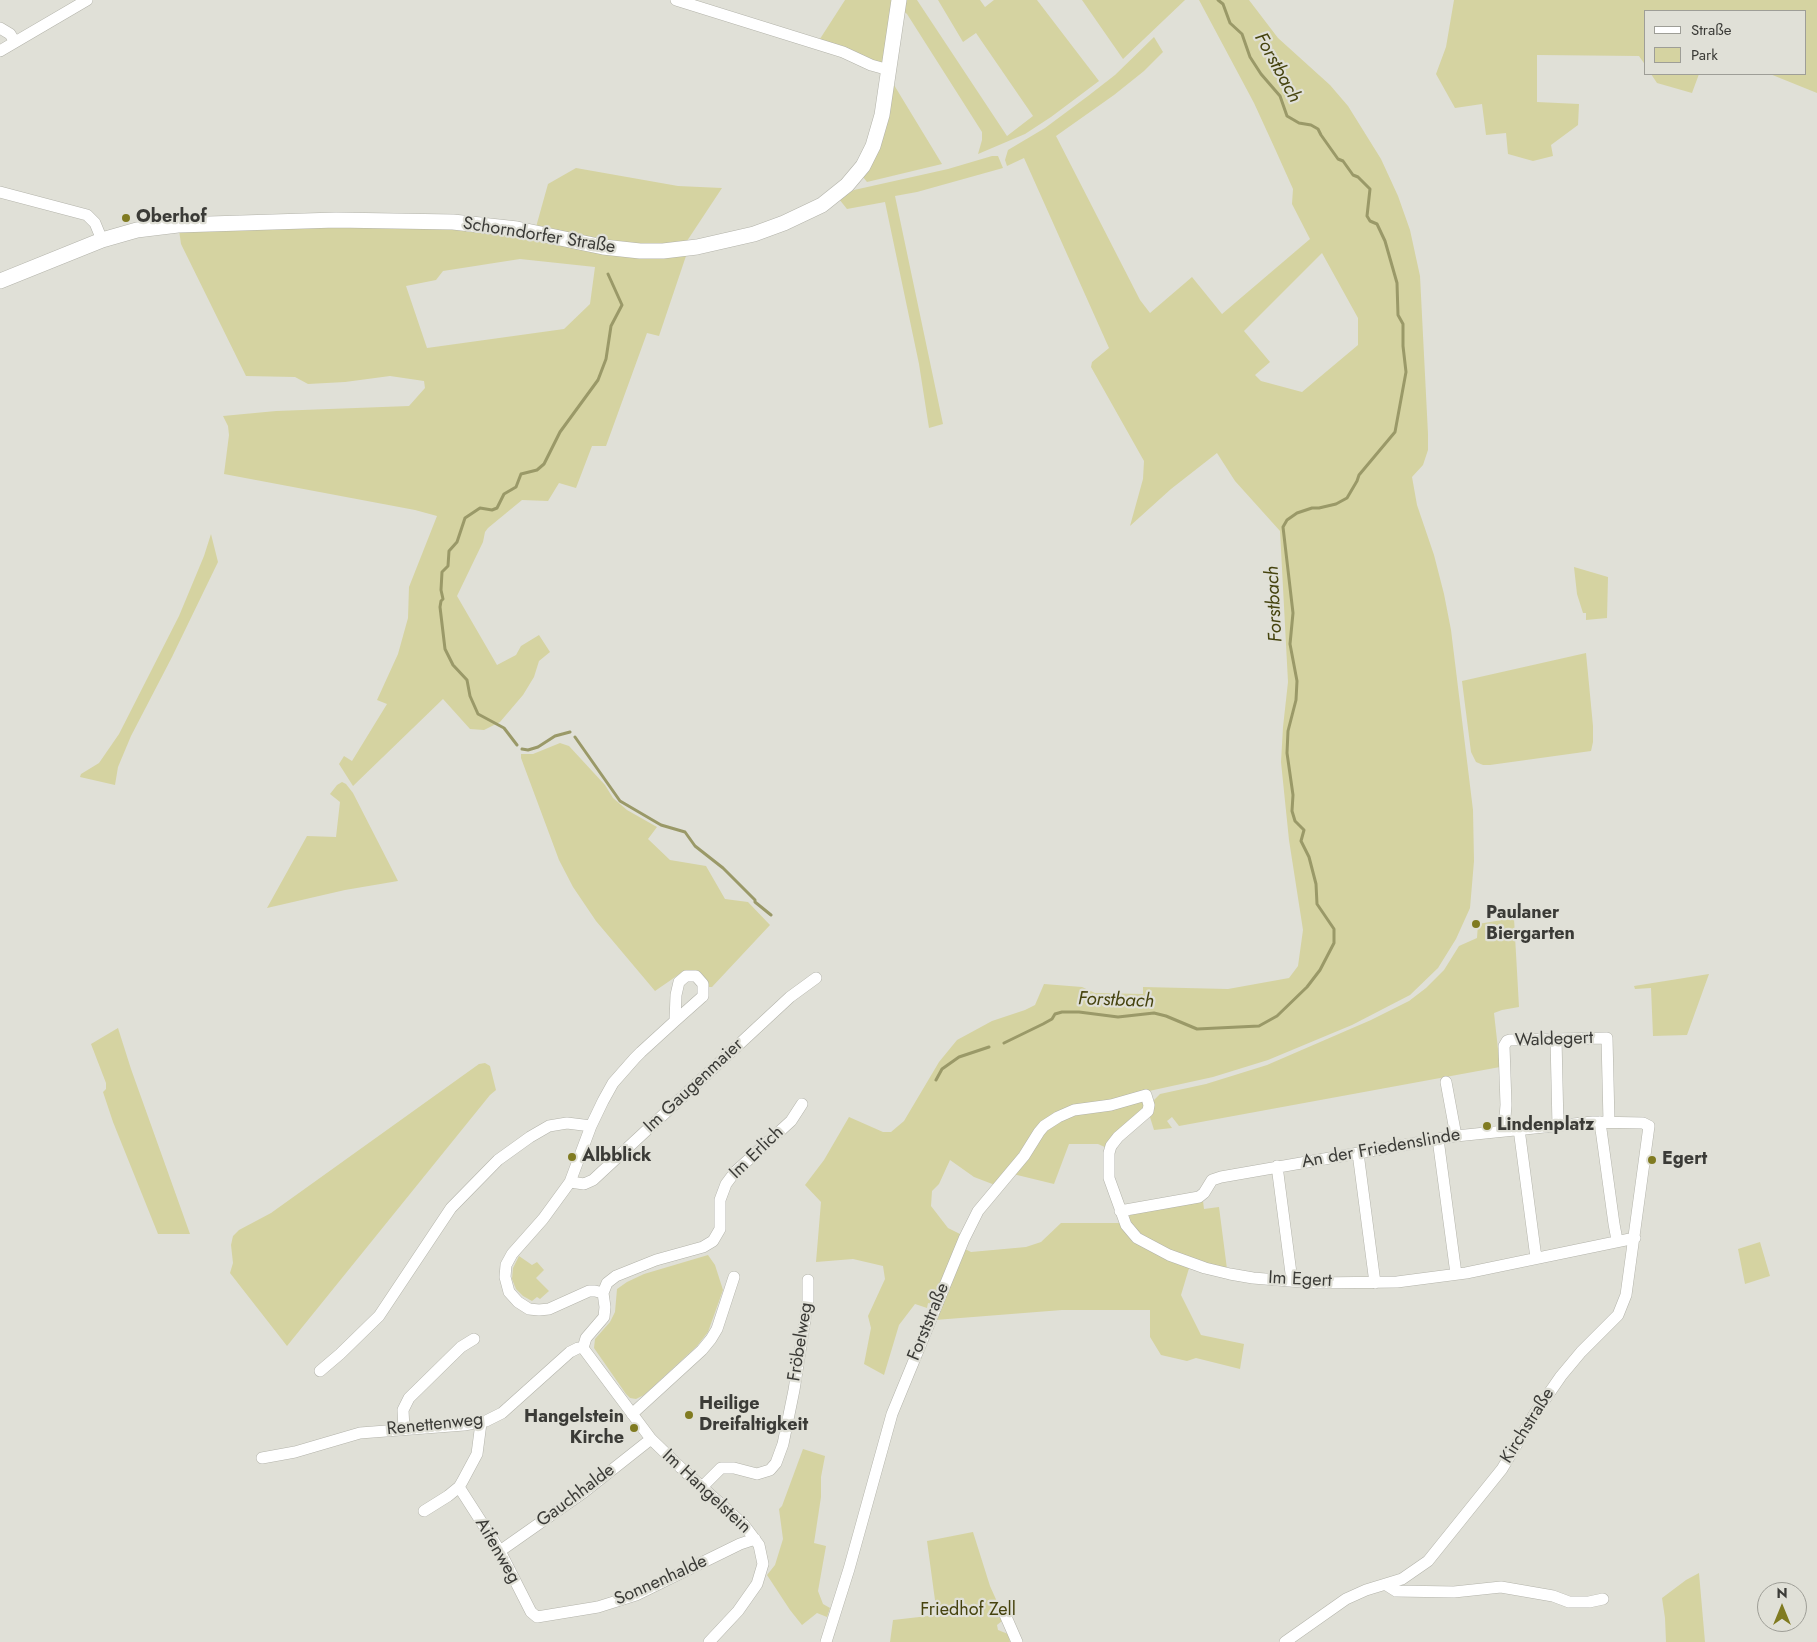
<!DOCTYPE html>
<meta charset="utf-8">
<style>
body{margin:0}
#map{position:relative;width:1817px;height:1642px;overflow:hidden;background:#e0e0d7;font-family:Jost,sans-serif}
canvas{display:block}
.legend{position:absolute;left:1644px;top:10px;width:162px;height:65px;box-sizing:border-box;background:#e0e0d7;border:1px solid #9e9e97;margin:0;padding:6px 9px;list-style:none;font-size:15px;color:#3b3b37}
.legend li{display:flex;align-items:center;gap:10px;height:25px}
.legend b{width:25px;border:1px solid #9e9e97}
.north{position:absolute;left:1757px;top:1582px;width:50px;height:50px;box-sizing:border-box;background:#e0e0d7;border:1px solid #9e9e97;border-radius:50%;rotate:0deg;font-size:14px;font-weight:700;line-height:20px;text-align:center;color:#3b3b37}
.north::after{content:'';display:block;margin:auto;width:18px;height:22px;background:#807b21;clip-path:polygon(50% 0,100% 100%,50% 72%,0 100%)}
</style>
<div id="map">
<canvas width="1817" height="1642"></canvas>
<ul class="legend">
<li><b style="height:6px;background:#fff"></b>Straße</li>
<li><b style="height:14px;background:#d5d3a1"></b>Park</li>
</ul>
<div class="north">N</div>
</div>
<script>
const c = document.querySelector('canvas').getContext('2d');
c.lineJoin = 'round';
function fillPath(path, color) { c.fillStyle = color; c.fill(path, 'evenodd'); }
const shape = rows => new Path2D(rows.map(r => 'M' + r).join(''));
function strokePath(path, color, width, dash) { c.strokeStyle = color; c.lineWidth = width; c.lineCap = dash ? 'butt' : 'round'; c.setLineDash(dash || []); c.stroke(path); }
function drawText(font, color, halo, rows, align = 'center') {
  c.font = font + ' Jost,sans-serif'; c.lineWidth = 4.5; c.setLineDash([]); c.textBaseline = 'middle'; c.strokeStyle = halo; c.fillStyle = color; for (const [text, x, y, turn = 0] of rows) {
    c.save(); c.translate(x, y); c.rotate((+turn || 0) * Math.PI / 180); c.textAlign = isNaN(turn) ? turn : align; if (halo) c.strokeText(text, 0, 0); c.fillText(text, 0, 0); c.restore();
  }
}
fillPath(shape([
 [845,0,895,0,884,62,880,63,818,42],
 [903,0,917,0,1007,136,1033,116,976,33,963,42,938,0,980,0,985,7,994,0,1037,0,1099,81,1051,117,1025,134,978,154,982,140,982,132,907,14,902,10],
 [1082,0,1185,0,1123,59],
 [1199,0,1249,0,1278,38,1330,85,1348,106,1381,159,1398,196,1410,230,1420,276,1428,434,1428,450,1423,465,1412,477,1417,505,1434,555,1444,594,1451,630,1473,810,1474,861,1470,908,1456,939,1438,968,1410,995,1352,1025,1268,1060,1213,1077,1140,1093,1145,1105,1107,1148,1098,1144,1069,1144,1054,1184,1013,1174,995,1185,974,1177,950,1160,939,1184,932,1191,931,1206,948,1228,962,1235,963,1248,971,1252,1026,1247,1041,1242,1061,1223,1122,1223,1190,1265,1181,1295,1201,1335,1244,1344,1240,1369,1196,1358,1187,1361,1161,1355,1150,1337,1150,1310,1062,1310,935,1320,938,1306,928,1303,927,1308,915,1304,899,1325,884,1375,864,1364,871,1328,868,1316,885,1279,883,1266,853,1259,816,1262,821,1202,805,1185,824,1160,849,1117,883,1132,891,1132,904,1121,939,1062,957,1040,992,1021,1025,1010,1035,1005,1044,984,1082,987,1095,993,1143,994,1143,987,1228,989,1289,978,1298,966,1303,930,1289,840,1281,762,1283,727,1288,682,1280,531,1235,481,1217,453,1171,489,1130,526,1143,479,1144,461,1091,367,1092,362,1109,348,1024,158,1007,166,1005,160,1008,150,1045,128,1088,96,1115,75,1154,37,1163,52,1144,71,1114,95,1056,136,1140,300,1150,313,1192,277,1222,314,1310,239,1292,204,1293,189,1276,151,1254,103],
 [1322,253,1358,318,1358,345,1302,392,1261,381,1255,375,1270,362,1244,331],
 [1454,0,1817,0,1817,93,1770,74,1806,74,1806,11,1646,11,1646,66,1639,56,1537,55,1537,102,1579,104,1578,125,1551,145,1553,156,1533,161,1508,154,1506,133,1486,135,1482,104,1455,108,1436,74,1446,47],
 [1651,74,1699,74,1692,93,1657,83],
 [894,85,942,164,867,182,863,177],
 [992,156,998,156,1003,168,917,192,895,196,943,424,929,428,919,364,885,202,847,209,839,199,854,190,948,169],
 [576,168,678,186,722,188,685,244,636,245,536,227,548,184],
 [403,224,687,253,659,336,647,333,606,446,592,446,576,488,559,483,548,501,522,500,488,528,485,532,483,542,457,596,497,665,516,655,521,646,539,635,550,652,539,661,534,677,523,695,500,722,484,730,470,729,443,699,353,786,339,764,344,756,352,761,387,704,377,700,398,654,408,618,409,587,437,516,415,510,224,474,229,435,228,426,223,416,276,411,409,406,425,388,424,381,390,376,345,382,308,384,295,377,246,376,181,244,179,230],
 [520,259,595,267,590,304,564,329,427,348,406,286,436,280,443,271],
 [211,534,218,562,172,657,131,736,118,767,115,785,80,777,81,774,99,763,119,734,179,616,204,556],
 [1574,567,1608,577,1607,618,1586,620,1586,613,1583,613,1577,594],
 [1586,653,1593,726,1593,742,1591,751,1490,765,1483,765,1476,762,1471,752,1462,681],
 [560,743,569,746,605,785,613,798,627,810,657,827,648,839,670,860,706,866,725,899,748,902,770,925,712,987,709,987,702,974,689,970,681,973,655,991,596,921,573,887,559,860,521,758,521,754,533,754],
 [342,782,346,784,353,793,398,881,345,890,267,908,307,836,336,837,340,802,330,794,337,785],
 [1514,918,1519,1007,1502,1010,1494,1013,1500,1067,1179,1126,1172,1117,1167,1121,1172,1128,1154,1130,1149,1114,1154,1100,1160,1094,1206,1084,1267,1065,1371,1020,1409,1001,1426,988,1444,970,1459,946,1477,938,1478,924],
 [1709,974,1687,1035,1653,1036,1651,988,1635,989,1634,986],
 [118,1028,131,1069,190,1234,158,1234,113,1122,103,1092,106,1089,106,1083,91,1044],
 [485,1063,490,1066,496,1090,490,1095,287,1346,230,1273,233,1263,231,1245,233,1236,239,1230,271,1213,479,1064],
 [1203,1201,1204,1209,1219,1207,1227,1269,1184,1258,1132,1229,1129,1217,1132,1212],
 [1760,1242,1770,1276,1745,1284,1738,1249],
 [708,1255,715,1265,723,1290,708,1332,697,1346,644,1395,636,1399,630,1398,626,1394,594,1348,595,1339,610,1322,615,1312,617,1289,627,1282,644,1274],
 [519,1256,532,1265,537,1262,544,1270,536,1278,549,1291,540,1299,537,1297,532,1301,523,1296,516,1289,512,1279,513,1268],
 [803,1449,825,1456,821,1477,821,1497,814,1543,826,1546,818,1591,823,1604,830,1608,827,1617,817,1613,802,1625,790,1610,767,1575,775,1565,783,1539,779,1509,782,1506],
 [973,1532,990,1586,1003,1615,1002,1621,997,1625,998,1630,1008,1634,1010,1642,890,1642,893,1620,937,1615,927,1541],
 [1699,1573,1705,1642,1666,1642,1665,1618,1662,1598,1686,1580]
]), '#d5d3a1');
strokePath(shape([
 [575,737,620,801,661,825,685,832,695,846,723,868,755,900,755,902,771,915],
 [517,745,504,728,478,714,470,696,467,680,453,665,445,649,440,607,441,601,443,599,441,590,442,572,448,566,449,551,457,542,465,518,480,508,492,510,497,508,504,494,516,487,521,474,537,470,544,464,560,432,598,380,606,359,611,326,622,305,608,274],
 [522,749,528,750,538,747,555,736,570,732],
 [1004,1043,1043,1024,1052,1019,1055,1014,1062,1012,1079,1012,1118,1017,1154,1013,1166,1016,1197,1029,1259,1026,1277,1016,1307,987,1320,970,1334,943,1334,929,1317,904,1316,884,1309,857,1301,841,1304,830,1295,821,1292,811,1293,795,1287,753,1288,731,1296,700,1297,681,1290,644,1293,613,1283,527,1287,520,1297,513,1312,508,1319,508,1336,504,1347,498,1357,481,1359,475,1395,432,1406,372,1403,346,1403,324,1398,315,1397,283,1385,241,1377,224,1370,221,1367,216,1370,189,1358,177,1353,175,1343,161,1338,159,1321,135,1318,129,1311,125,1299,123,1287,116,1280,96,1261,74,1250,57,1242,34,1230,23,1223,4,1218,0],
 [936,1080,942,1069,959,1057,989,1047]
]), '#9a9968', 3);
const minor = shape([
 [676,0,843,52,871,65,889,70],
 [0,28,10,34,15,42],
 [0,51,87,0],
 [0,192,87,215,95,223,102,240],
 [1556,1039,1558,1126],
 [1446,1082,1456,1136],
 [1600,1122,1614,1224,1617,1240],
 [1519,1129,1536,1258],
 [1504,1130,1506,1105,1504,1046,1507,1041,1510,1040,1607,1038,1609,1122],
 [1438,1139,1456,1274],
 [1358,1153,1375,1283],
 [1277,1166,1292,1281],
 [570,1182,584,1184,593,1180,790,997,816,978],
 [1120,1211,1199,1197,1204,1193,1212,1180,1221,1177,1456,1136,1593,1122,1643,1123,1649,1126,1626,1295,1618,1315,1581,1352,1561,1376,1534,1415,1502,1469,1428,1561,1402,1579,1366,1590,1346,1599,1285,1642],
 [603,1293,595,1291,589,1291,549,1309,539,1310,529,1309,518,1302,509,1292,505,1277,506,1265,512,1254,543,1219,570,1182,591,1126,603,1101,613,1083,635,1058,641,1052,675,1021,702,997,703,996,703,984,696,976,686,976,679,982,676,995,675,1021],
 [603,1293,607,1283,616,1276,656,1260,703,1247,713,1241,720,1229,720,1200,726,1184,735,1172,791,1121,802,1104],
 [583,1348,651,1439,681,1468,744,1525,759,1545,763,1564,757,1584,738,1611,709,1642],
 [583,1348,586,1338,604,1317,605,1307,603,1293],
 [320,1371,340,1354,379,1316,451,1208,498,1160,530,1137,549,1126,567,1123,591,1126],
 [632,1414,702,1350,711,1339,717,1329,734,1277],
 [404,1429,403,1410,409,1398,461,1347,474,1339],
 [262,1458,295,1452,360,1433,464,1425,486,1421,502,1413,570,1352,578,1348,583,1348],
 [459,1487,500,1551,531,1612,537,1617,598,1607,636,1595,740,1544,755,1539],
 [702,1487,721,1468,734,1468,757,1474,770,1470,776,1463,783,1444,794,1390,808,1301,808,1280],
 [424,1511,448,1496,459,1487,462,1482,477,1454,481,1423],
 [500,1551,584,1492,651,1439],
 [1385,1584,1396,1591,1454,1592,1501,1587,1553,1596,1569,1602,1589,1602,1603,1599],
 [1003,1610,1017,1642],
 [826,1642,849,1569,892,1414,964,1239,978,1211,1024,1156,1039,1132,1044,1126,1058,1117,1074,1110,1111,1105,1146,1095,1149,1105,1148,1111,1118,1137,1111,1146,1109,1153,1109,1178,1126,1225,1137,1238,1169,1255,1205,1268,1230,1274,1253,1278,1315,1283,1397,1282,1466,1273,1635,1238]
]);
const major = shape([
 [0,281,102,240,137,230,178,225,336,220,453,222,517,229,603,247,640,251,663,251,697,247,754,234,784,223,822,205,847,185,863,166,873,146,882,115,899,0]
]);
strokePath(minor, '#b3b3aa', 12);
strokePath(major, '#b3b3aa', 16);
strokePath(minor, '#fff', 11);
strokePath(major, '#fff', 15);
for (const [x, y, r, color] of [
 [126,218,5,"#807b21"],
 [1476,924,5,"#807b21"],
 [1487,1126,5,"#807b21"],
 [572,1157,5,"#807b21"],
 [1652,1160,5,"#807b21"],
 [689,1415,5,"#807b21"],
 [634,1428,5,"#807b21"]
]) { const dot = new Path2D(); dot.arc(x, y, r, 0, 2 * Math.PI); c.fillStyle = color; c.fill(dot); strokePath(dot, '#e0e0d7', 2); }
drawText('bold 18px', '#3b3b37', '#e0e0d7', [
 ["Oberhof",136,218],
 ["Paulaner",1486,914],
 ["Biergarten",1486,935],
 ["Lindenplatz",1497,1126],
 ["Albblick",582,1157],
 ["Egert",1662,1160],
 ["Heilige",699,1405],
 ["Dreifaltigkeit",699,1426],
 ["Hangelstein",624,1418,"right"],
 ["Kirche",624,1439,"right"]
], 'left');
drawText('18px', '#3b3b37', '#e0e0d7', [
 ["Schorndorfer Straße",539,236,9],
 ["Waldegert",1554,1040,-2],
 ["Im Gaugenmaier",694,1086,-43],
 ["An der Friedenslinde",1381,1149,-10],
 ["Im Erlich",757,1153,-44],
 ["Im Egert",1300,1280,3],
 ["Forststraße",929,1322,-68],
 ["Fröbelweg",801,1342,-81],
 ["Renettenweg",435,1425,-6],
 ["Kirchstraße",1528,1426,-58],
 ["Im Hangelstein",706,1492,43],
 ["Gauchhalde",576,1496,-37],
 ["Aifenweg",497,1551,60],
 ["Sonnenhalde",661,1581,-24]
]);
drawText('18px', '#46430e', '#e0e0d7', [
 ["Friedhof Zell",968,1611]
]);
drawText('italic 19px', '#45430e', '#e0e0d7', [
 ["Forstbach",1277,68,61],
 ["Forstbach",1275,604,-93],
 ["Forstbach",1116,1001,2]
]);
</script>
